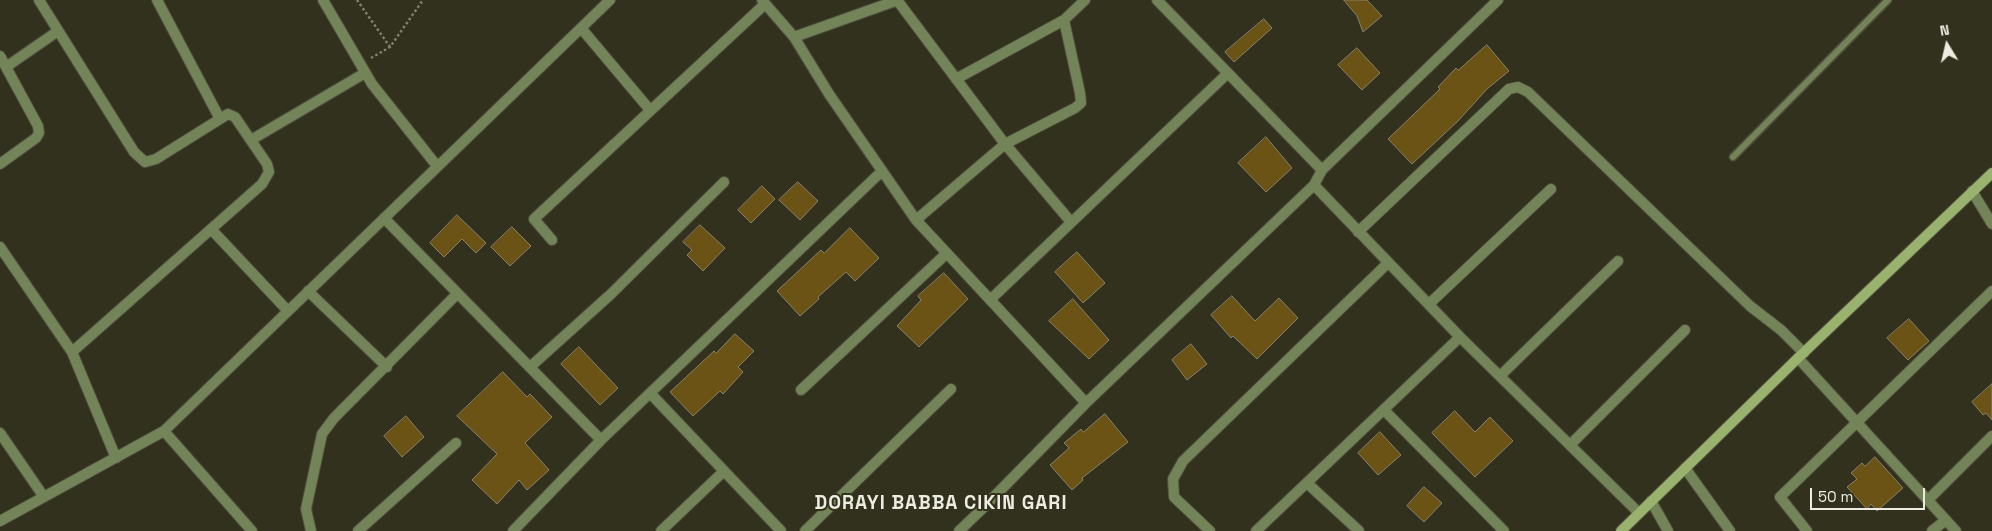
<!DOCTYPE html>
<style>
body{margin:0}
#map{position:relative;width:1992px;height:531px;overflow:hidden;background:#32311e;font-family:"Space Grotesk",sans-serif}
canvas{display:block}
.north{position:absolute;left:1922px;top:20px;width:50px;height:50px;-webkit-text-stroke:4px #32311e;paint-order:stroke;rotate:351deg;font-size:14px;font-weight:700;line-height:20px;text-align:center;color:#ecece0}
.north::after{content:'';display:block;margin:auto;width:18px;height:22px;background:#ecece0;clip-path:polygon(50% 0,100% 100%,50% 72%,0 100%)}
.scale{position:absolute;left:1810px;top:488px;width:115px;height:22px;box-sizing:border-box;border:2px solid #ecece0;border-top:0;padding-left:6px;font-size:15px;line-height:18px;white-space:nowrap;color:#ecece0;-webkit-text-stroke:4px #32311e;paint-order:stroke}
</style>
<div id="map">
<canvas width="1992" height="531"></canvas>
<div class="north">N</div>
<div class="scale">50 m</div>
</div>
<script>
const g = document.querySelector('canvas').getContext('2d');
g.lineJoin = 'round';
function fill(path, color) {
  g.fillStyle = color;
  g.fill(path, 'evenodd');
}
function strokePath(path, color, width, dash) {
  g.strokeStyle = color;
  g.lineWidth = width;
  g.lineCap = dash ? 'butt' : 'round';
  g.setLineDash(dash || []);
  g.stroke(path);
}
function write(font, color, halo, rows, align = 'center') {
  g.font = font + ' "Space Grotesk",sans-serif';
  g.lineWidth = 4;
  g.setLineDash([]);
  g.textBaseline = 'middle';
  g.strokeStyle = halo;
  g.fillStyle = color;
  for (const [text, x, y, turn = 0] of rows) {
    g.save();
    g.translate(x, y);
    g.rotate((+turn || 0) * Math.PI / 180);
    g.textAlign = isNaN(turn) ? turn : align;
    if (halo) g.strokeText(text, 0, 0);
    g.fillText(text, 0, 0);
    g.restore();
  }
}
const building = new Path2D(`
 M1344,0H1367L1382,16L1363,32L1357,16Z
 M1264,19L1272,28L1234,62L1225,52Z
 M1487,45L1509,71L1487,89L1458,121L1412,164L1388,139L1440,89L1438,87L1456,68L1458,70Z
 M1357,48L1380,73L1362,90L1338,65Z
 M1266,137L1292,168L1266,192L1238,163Z
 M798,182L818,201L800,220L779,200Z
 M762,186L775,199L751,223L738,210Z
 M457,215L486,243L476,253L462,239L444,257L430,243Z
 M700,225L725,248L703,271L687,255L692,250L683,242Z
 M512,227L531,246L510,266L491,247Z
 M850,228L879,258L855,281L846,272L818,297L819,299L800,316L777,291L821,250L824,253Z
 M1077,252L1105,283L1083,303L1055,272Z
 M944,273L968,299L919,347L897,326L921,300L918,296Z
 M1232,296L1255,321L1279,298L1298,318L1257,359L1233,336L1231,338L1211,315Z
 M1073,299L1109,340L1089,359L1049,321Z
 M1909,319L1929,341L1908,360L1887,338Z
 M735,334L754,351L738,367L743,372L723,394L720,391L693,416L670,392L714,351L716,353Z
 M1191,344L1207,364L1187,380L1172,360Z
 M579,347L618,388L600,405L561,364Z
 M503,372L527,397L530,394L552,417L525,443L549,470L527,490L519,480L497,504L472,480L497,454L457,416Z
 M1992,384V420L1986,413L1983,415L1972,402Z
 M1455,411L1475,432L1490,417L1513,441L1475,477L1432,433Z
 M1105,414L1128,442L1082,478L1083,480L1072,490L1050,465L1069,448L1064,443L1081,429L1083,432Z
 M406,416L424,437L402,457L384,436Z
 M1380,432L1401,455L1378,475L1358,453Z
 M1875,457L1903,488L1877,511L1871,504L1867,509L1847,487L1857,479L1851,473L1862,463L1865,466Z
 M1424,487L1442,503L1424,522L1407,506Z`);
fill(building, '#6a5315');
strokePath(building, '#89806c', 1);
const lane = new Path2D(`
 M1733,157L1888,0`);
const street = new Path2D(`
 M39,0L134,152L145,162L156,159L228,114L235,117L267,164L269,172L262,184L72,352L116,458
 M157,0L220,119
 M323,0L372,84L437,166
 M762,0L794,37L829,94L916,220L1086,403
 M897,0L1005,144L1071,222
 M1157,0L1322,170
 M581,28L650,110
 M794,37L898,0
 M0,56L38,126L39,133L36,138L0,164
 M6,67L58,31
 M956,79L1064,20L1085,0
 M251,140L365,73
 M1314,185L1460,337L1639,513
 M1972,191L1992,224
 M384,218L601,440
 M916,220L1005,144L1075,108L1081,103L1080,93L1064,20
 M211,229L288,311
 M1358,232L1509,89L1518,87L1528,92L1750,306L1781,330L1804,353
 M552,240L534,219L765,4
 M0,247L72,352
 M308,291L387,367
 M990,300L1228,73
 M1429,304L1551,189
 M1798,358L1956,531
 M530,367L611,294L724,182
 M1500,376L1618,261
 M801,390L947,253
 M650,393L781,531
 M1384,410L1504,531
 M164,431L252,531
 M0,433L44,497
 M1570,445L1685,330
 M1685,468L1730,531
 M1307,483L1359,531
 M1928,500L1992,436
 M1651,501L1668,531
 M0,521L164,431L610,0
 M311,531L306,509L322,434L334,418L457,294
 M358,531L456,443
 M513,531L601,440L882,171
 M661,531L724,471
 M805,531L951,389
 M959,531L980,511L1086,403L1314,185L1322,170L1498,0
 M1210,531L1174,497L1173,479L1183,461L1388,263
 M1256,531L1460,337
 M1807,531L1780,497L1992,291
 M1932,531L1946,520`);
const secondary = new Path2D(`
 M1621,531L1798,358L1992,173`);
strokePath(lane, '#504f3d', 9);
strokePath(street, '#504f3d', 12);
strokePath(secondary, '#504f3d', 12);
strokePath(new Path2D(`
 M357,0L390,47
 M371,58L390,47L423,0`), '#818171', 2.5, [2.5, 2.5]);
strokePath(lane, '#738459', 6);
strokePath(street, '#738459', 10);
strokePath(secondary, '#99b36e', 10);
g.letterSpacing = '1px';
write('bold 19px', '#ecece0', '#32311e', [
 ["DORAYI BABBA CIKIN GARI",941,504]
]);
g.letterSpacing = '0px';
</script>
